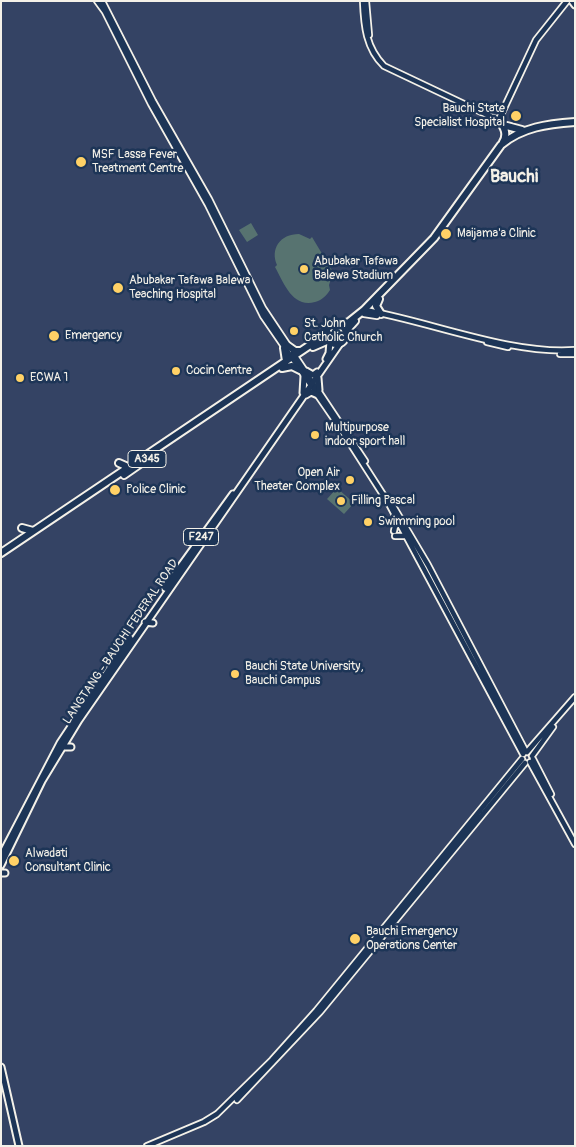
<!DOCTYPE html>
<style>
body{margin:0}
#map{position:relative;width:576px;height:1147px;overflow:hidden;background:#344364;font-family:Pangolin,sans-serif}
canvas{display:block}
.frame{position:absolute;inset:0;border:2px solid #f4f1e8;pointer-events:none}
</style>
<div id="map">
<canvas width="576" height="1147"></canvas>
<div class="frame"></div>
</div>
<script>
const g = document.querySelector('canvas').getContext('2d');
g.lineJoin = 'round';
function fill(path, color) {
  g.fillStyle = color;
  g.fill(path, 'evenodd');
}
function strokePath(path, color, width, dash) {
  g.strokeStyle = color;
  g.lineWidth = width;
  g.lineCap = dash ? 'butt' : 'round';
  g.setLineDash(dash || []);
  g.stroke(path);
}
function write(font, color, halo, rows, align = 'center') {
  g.font = font + ' Pangolin,sans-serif';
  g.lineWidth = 5;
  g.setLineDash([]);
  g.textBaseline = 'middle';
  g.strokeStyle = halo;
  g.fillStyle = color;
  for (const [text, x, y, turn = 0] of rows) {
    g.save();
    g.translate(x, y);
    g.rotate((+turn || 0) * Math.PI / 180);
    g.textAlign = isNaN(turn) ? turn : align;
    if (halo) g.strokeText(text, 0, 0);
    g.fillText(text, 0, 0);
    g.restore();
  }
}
fill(new Path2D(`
 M251,223L258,235L247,242L239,230Z
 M299,234L310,239L312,237L333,272L329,285L330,290C326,296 322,300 315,302C292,308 284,283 275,267L277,265C270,249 280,234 299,234Z
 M328 334a8 8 0 1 1 16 0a8 8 0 1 1-16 0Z
 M337,488L354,503L344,514L327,499Z`), '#577370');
const secondary = new Path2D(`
 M97,1L105,12L151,104L208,205L263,316L341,429L389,504L523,754
 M102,1L153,101L209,199L263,308L289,347
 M363,1C364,26 366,48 384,66L500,121
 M366,1L369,35
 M499,119L536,40L567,1
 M364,310C429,321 510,355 575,350
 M364,314L377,316
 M487,342L508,347
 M293,353L365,461
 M560,354H575
 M393,506L428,565L526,752
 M394,531L396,521
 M395,536H405
 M527,752L575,697
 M532,756L553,727
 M533,759L551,794
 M530,762L575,844
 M237,1100L320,1012L525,763
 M147,1146L204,1122L217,1114L272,1060L316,1011L522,759`);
const primary = new Path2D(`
 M572,1L575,5
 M326,359L329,353L330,341
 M306,371L313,375L317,372
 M318,378L319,390
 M303,393L304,376
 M306,395L311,392L318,395
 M165,588L233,494
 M145,622L153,623
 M62,747H71
 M1,856L60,743L130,638
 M1,865L42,781L79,720L341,342
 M1,873H5
 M1,1067L19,1146`);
const highway = new Path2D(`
 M499,120C504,127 508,134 503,142
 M507,126L522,130
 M379,299L376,306L381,314
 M326 334a10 10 0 1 1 20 0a10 10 0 1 1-20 0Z
 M339,325L349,322L364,310L434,238L501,145C522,127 548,124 575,122
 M346,331L355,321
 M288,346L295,351H300
 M313,347L329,340
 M284,348L286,361
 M282,368L292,366L300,370
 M119,463L128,467
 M124,475L147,459
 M22,528L33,531
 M1,553L319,339L327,331`);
strokePath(secondary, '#f4f1e8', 8);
strokePath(primary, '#f4f1e8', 9);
strokePath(highway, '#f4f1e8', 10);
strokePath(secondary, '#1d3557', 4.5);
strokePath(primary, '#1d3557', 5);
strokePath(highway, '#1d3557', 6);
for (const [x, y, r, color] of [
 [516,116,6,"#ffd166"],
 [81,162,6,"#ffd166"],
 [446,234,6,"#ffd166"],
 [304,269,5,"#ffd166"],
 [118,288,6,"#ffd166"],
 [294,331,5,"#ffd166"],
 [54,336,6,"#ffd166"],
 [176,371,5,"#ffd166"],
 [20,378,5,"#ffd166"],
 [315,435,5,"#ffd166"],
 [350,480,5,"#ffd166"],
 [115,490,6,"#ffd166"],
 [341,501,5,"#ffd166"],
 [368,522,5,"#ffd166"],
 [235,674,5,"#ffd166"],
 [14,861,6,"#ffd166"],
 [355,939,6,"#ffd166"]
]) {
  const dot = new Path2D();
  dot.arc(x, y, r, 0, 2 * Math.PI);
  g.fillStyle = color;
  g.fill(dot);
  strokePath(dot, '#1d3557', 2);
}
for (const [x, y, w] of [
 [147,459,38],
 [201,537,35]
]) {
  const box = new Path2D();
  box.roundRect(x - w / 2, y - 8.5, w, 17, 4);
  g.fillStyle = '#1d3557';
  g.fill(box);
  strokePath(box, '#f4f1e8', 1);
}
write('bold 11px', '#f4f1e8', null, [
 ["A345",147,459],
 ["F247",201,537]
]);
write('12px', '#f4f1e8', '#1d3557', [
 ["Bauchi State",505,109,"right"],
 ["Specialist Hospital",505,123,"right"],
 ["MSF Lassa Fever",92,155],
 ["Treatment Centre",92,169],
 ["Maijama'a Clinic",457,234],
 ["Abubakar Tafawa",314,262],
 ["Balewa Stadium",314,276],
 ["Abubakar Tafawa Balewa",129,281],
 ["Teaching Hospital",129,295],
 ["St. John",304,324],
 ["Catholic Church",304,338],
 ["Emergency",65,336],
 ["Cocin Centre",186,371],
 ["ECWA 1",30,378],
 ["Multipurpose",325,428],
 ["indoor sport hall",325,442],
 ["Open Air",340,473,"right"],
 ["Theater Complex",340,487,"right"],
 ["Police Clinic",126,490],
 ["Filling Pascal",351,501],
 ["Swimming pool",378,522],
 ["Bauchi State University,",245,667],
 ["Bauchi Campus",245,681],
 ["Alwadati",25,854],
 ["Consultant Clinic",25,868],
 ["Bauchi Emergency",366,932],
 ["Operations Center",366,946]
], 'left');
write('12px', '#f4f1e8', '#1d3557', [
 ["LANGTANG - BAUCHI FEDERAL ROAD",121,642,-56]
]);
write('bold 18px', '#f4f1e8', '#1d3557', [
 ["Bauchi",514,177]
]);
</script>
